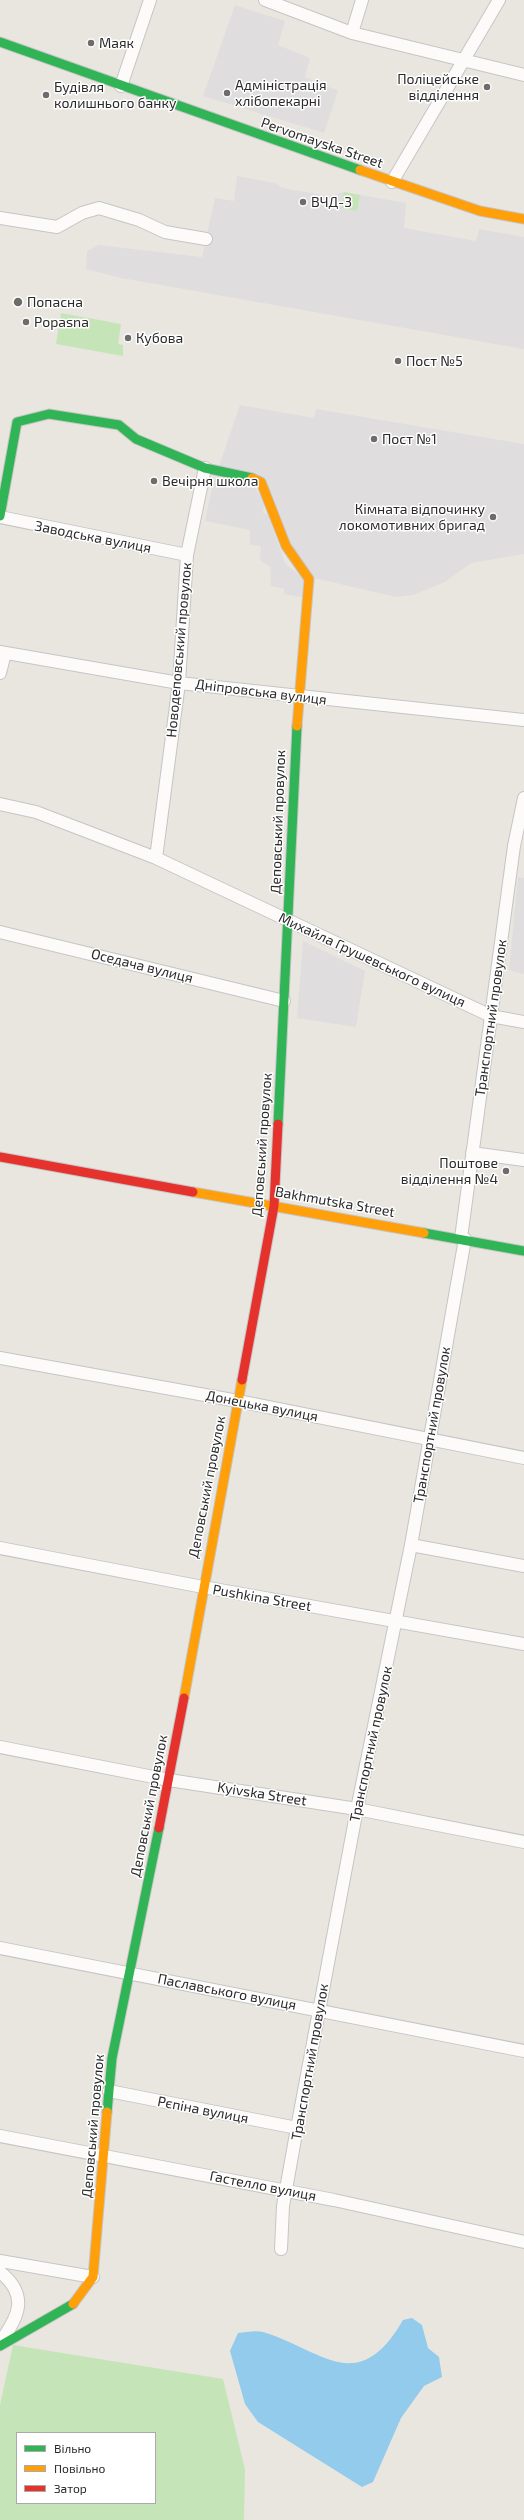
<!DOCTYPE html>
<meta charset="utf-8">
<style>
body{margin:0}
#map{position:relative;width:524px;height:2520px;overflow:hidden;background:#e9e6e0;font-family:"Exo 2",sans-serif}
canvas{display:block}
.legend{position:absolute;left:16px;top:2432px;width:140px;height:72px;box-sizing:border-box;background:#fff;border:1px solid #aaa;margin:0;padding:5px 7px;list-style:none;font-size:12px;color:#2a2a2a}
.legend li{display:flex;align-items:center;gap:8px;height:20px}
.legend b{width:20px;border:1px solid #aaa}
</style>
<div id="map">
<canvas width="524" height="2520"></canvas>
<ul class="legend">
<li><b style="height:5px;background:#30b455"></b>Вільно</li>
<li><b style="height:5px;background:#ff9f0a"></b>Повільно</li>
<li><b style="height:5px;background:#e5322d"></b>Затор</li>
</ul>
</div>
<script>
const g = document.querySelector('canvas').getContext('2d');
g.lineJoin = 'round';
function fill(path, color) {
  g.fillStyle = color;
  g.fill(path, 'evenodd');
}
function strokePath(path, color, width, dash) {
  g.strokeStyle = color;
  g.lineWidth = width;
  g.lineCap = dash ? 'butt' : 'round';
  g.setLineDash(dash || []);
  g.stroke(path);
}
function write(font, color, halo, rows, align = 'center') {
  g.font = font + ' "Exo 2",sans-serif';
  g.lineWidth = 3;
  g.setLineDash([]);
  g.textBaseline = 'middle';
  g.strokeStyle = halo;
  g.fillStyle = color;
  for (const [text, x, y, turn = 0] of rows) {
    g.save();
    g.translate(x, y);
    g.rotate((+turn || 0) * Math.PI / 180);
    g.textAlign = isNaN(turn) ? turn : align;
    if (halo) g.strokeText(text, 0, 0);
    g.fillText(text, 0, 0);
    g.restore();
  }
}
fill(new Path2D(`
 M235,5L285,21L278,45L310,58L305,77L338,91L324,133L203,96Z
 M237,176L275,183L282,188L329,196L344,192L406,203L404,228L476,241L479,229L524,237V349L121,278L86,269L87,251L99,245L202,257L215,198L234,201Z
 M240,405L314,418L316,409L524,444V554L471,563L445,582L413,595L396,597L314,578L289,544L265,483L219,466Z
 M214,479L255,488L264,501L263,513L268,515L285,563L307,582L305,598L284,594V589L271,586L270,567L260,560L261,546L250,545V530L205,521Z
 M518,877L524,878V974L509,970Z
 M303,941L365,971L356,1027L297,1018Z`), '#e0dddf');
fill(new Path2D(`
 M344,192L360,195L357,211L341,208Z
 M61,313L121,324L118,344L123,345V356L56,344Z
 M13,2345L223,2379L245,2469L244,2520H0V2405ZM17,2433H155V2503H17Z`), '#c5e5b8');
fill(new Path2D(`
 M412,2318L422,2325L428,2348L439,2357L442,2377L424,2386L401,2418L373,2482L362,2487L258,2422L245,2404L230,2351L238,2333C246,2332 256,2330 263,2332C322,2350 358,2398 403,2320Z`), '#92cbec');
const street = new Path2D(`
 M265,0L352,33L524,75
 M352,33L362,0
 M121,86L150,0
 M392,182L499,0
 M0,218L57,227L82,213L99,208L139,220L165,232L206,239
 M0,517L187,555
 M0,652L179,683L524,720
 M0,673L5,653
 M0,804L36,812L156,858L491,1016L524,1022
 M156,858L179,683L187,555L205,468
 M0,932L284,1001
 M472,1153L524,1160
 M461,1238L514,846L524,798
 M0,1358L238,1401L524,1458
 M411,1545L524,1566
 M0,1548L203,1587L524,1644
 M0,1747L169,1780L357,1809L524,1842
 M0,1948L524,2051
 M109,2091L297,2128
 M0,2136L334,2200L524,2242
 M281,2249L283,2206L297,2128L357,1809L411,1545L465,1239
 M0,2261L93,2277
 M0,2272C29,2295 19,2317 0,2342`);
const fast = new Path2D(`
 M0,42L360,170
 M0,516L17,422L49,414L119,425L136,439L205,468L252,478
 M278,1124L297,726
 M424,1233L524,1251
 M107,2112L112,2058L159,1828
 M0,2346L73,2304`);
const slow = new Path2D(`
 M360,170L480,211L524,219
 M252,478L261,482L286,546L309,579L297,726
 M193,1192L424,1233
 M184,1698L242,1380
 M73,2304L93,2277L107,2112`);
const jam = new Path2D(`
 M0,1157L193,1192
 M242,1380L274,1206L278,1124
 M159,1828L184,1698`);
strokePath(street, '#c6c5c5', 14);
strokePath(fast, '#c6c5c5', 11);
strokePath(slow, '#c6c5c5', 11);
strokePath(jam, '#c6c5c5', 11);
strokePath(street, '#fcfbfa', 12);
strokePath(fast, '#30b455', 9);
strokePath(slow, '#ff9f0a', 9);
strokePath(jam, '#e5322d', 9);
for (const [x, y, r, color] of [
 [91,43,4,"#6d6c6a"],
 [487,87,4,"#6d6c6a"],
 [227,93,4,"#6d6c6a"],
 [46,95,4,"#6d6c6a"],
 [303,202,4,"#6d6c6a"],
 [18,302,5,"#6d6c6a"],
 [26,322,4,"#6d6c6a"],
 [128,338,4,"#6d6c6a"],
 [398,361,4,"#6d6c6a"],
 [374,439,4,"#6d6c6a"],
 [154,481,4,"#6d6c6a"],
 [493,517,4,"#6d6c6a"],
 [506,1171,4,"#6d6c6a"]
]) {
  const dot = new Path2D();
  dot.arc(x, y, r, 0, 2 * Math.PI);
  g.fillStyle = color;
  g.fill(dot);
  strokePath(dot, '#fff', 1.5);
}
write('14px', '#2a2a2a', '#fff', [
 ["Маяк",99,43],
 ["Поліцейське",479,79,"right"],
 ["відділення",479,95,"right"],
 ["Адміністрація",235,85],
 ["хлібопекарні",235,101],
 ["Будівля",54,87],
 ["колишнього банку",54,103],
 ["ВЧД-3",311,202],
 ["Попасна",27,302],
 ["Popasna",34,322],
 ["Кубова",136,338],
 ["Пост №5",406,361],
 ["Пост №1",382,439],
 ["Вечірня школа",162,481],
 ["Кімната відпочинку",485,509,"right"],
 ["локомотивних бригад",485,525,"right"],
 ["Поштове",498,1163,"right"],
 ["відділення №4",498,1179,"right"]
], 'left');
write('14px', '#2a2a2a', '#fff', [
 ["Pervomayska Street",322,143,19],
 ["Заводська вулиця",93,537,11],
 ["Новодеповський провулок",179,650,-85],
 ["Дніпровська вулиця",261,692,7],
 ["Деповський провулок",278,822,-88],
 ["Михайла Грушевського вулиця",372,960,25],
 ["Оседача вулиця",142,966,14],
 ["Транспортний провулок",491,1018,-82],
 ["Деповський провулок",262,1145,-86],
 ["Bakhmutska Street",335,1202,10],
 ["Донецька вулиця",262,1406,11],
 ["Транспортний провулок",432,1425,-80],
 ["Деповський провулок",207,1487,-79],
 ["Pushkina Street",262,1598,10],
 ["Транспортний провулок",371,1744,-78],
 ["Kyivska Street",262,1794,9],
 ["Деповський провулок",149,1806,-79],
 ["Паславського вулиця",227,1992,11],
 ["Транспортний провулок",310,2062,-80],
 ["Рєпіна вулиця",203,2110,11],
 ["Деповський провулок",93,2126,-85],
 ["Гастелло вулиця",263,2186,11]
]);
</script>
